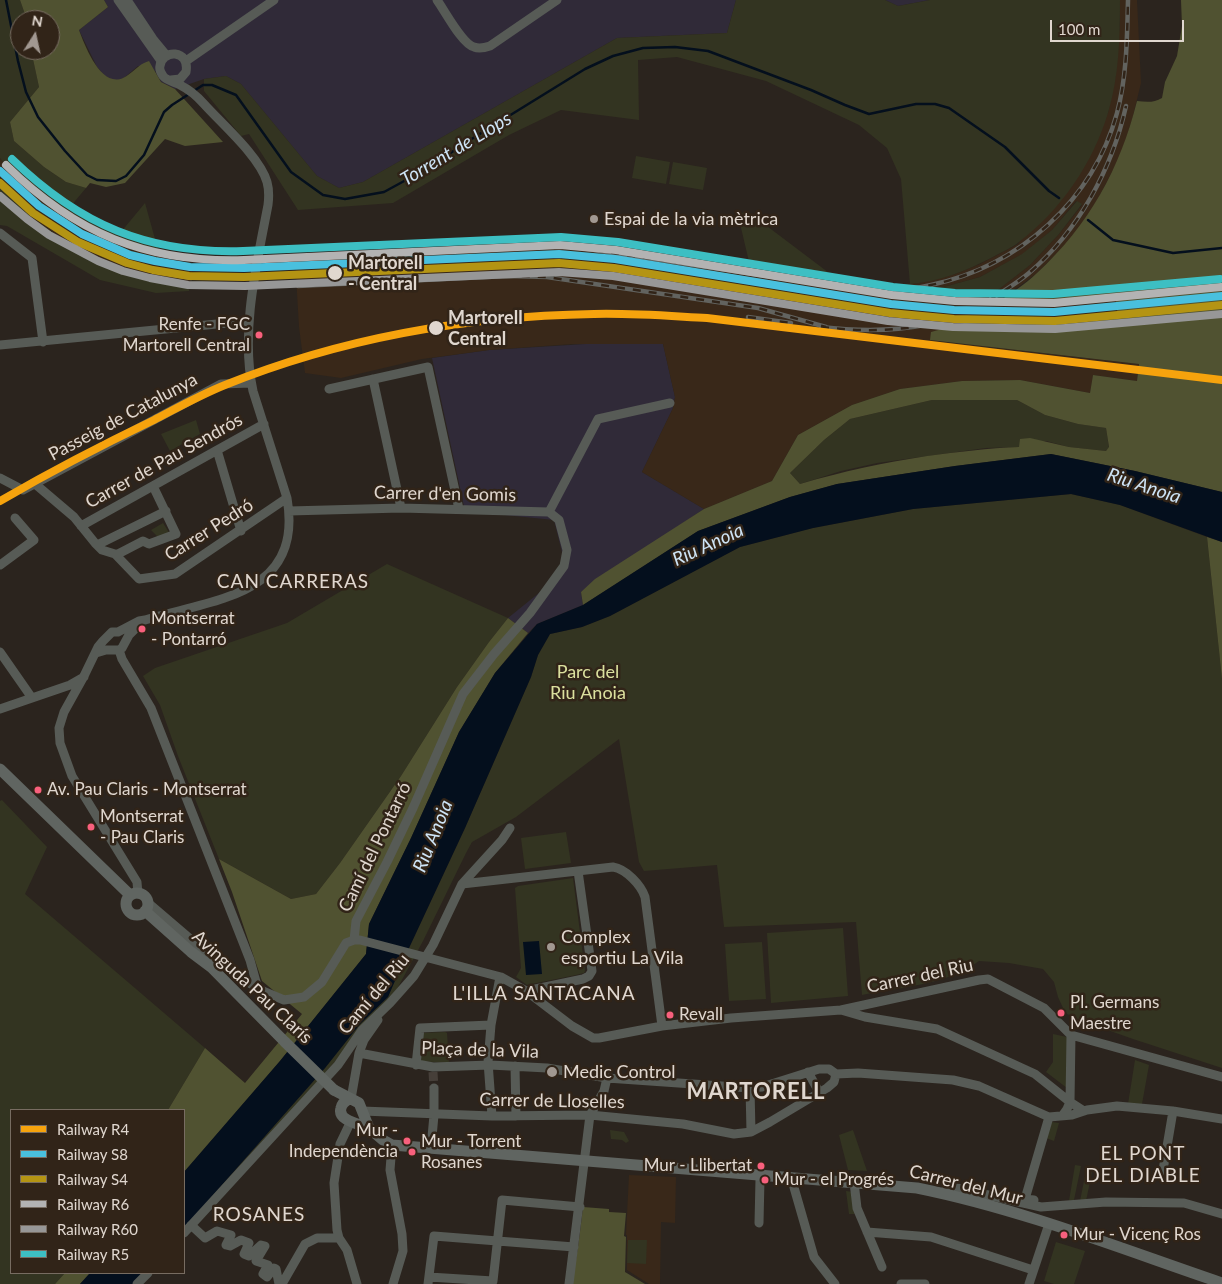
<!DOCTYPE html>
<meta charset="utf-8">
<style>
body{margin:0}
#map{position:relative;width:1222px;height:1284px;overflow:hidden;background:#2b241e;font-family:Lato,sans-serif}
canvas{display:block}
.legend{position:absolute;left:10px;top:1109px;width:175px;height:165px;box-sizing:border-box;background:#312418;border:1px solid #776c61;margin:0;padding:6px 9px;list-style:none;font-size:15px;color:#e0d7cf}
.legend li{display:flex;align-items:center;gap:10px;height:25px}
.legend b{width:25px;border:1px solid #776c61}
.north{position:absolute;left:10px;top:10px;width:50px;height:50px;box-sizing:border-box;background:#312418;border:1px solid #776c61;border-radius:50%;rotate:10deg;font-size:14px;font-weight:700;line-height:20px;text-align:center;color:#e0d7cf}
.north::after{content:'';display:block;margin:auto;width:18px;height:22px;background:#a19891;clip-path:polygon(50% 0,100% 100%,50% 72%,0 100%)}
.scale{position:absolute;left:1050px;top:20px;width:134px;height:22px;box-sizing:border-box;border:2px solid #e0d7cf;border-top:0;padding-left:6px;font-size:15px;line-height:18px;white-space:nowrap;color:#e0d7cf;-webkit-text-stroke:4px #312418;paint-order:stroke}
</style>
<div id="map">
<canvas width="1222" height="1284"></canvas>
<ul class="legend">
<li><b style="height:6px;background:#f6a30d"></b>Railway R4</li>
<li><b style="height:6px;background:#49c0de"></b>Railway S8</li>
<li><b style="height:6px;background:#b49413"></b>Railway S4</li>
<li><b style="height:6px;background:#b3b3b3"></b>Railway R6</li>
<li><b style="height:6px;background:#979797"></b>Railway R60</li>
<li><b style="height:6px;background:#3dbfc3"></b>Railway R5</li>
</ul>
<div class="north">N</div>
<div class="scale">100 m</div>
</div>
<script>
const g = document.querySelector('canvas').getContext('2d');
g.lineJoin = 'round';
function fill(path, color) {
  g.fillStyle = color;
  g.fill(path, 'evenodd');
}
function strokePath(path, color, width, dash) {
  g.strokeStyle = color;
  g.lineWidth = width;
  g.lineCap = dash ? 'butt' : 'round';
  g.setLineDash(dash || []);
  g.stroke(path);
}
function write(font, color, halo, rows, align = 'center') {
  g.font = font + ' Lato,sans-serif';
  g.lineWidth = 5;
  g.setLineDash([]);
  g.textBaseline = 'middle';
  g.strokeStyle = halo;
  g.fillStyle = color;
  for (const [text, x, y, turn = 0] of rows) {
    g.save();
    g.translate(x, y);
    g.rotate((+turn || 0) * Math.PI / 180);
    g.textAlign = isNaN(turn) ? turn : align;
    if (halo) g.strokeText(text, 0, 0);
    g.fillText(text, 0, 0);
    g.restore();
  }
}
fill(new Path2D(`
 M104,0H736L727,33L617,38L363,182L339,188L317,176L241,84L226,76L204,79L175,89L161,82L155,71L138,66L125,77L120,80L115,81L105,76L97,67L79,30L108,7Z
 M885,0H930L898,6Z
 M602,343L663,344L675,397L673,408L642,472L704,509L581,592L583,605L537,624L528,633L508,618L550,584L564,560L554,520L465,511L432,358L489,350Z`), '#302a38');
fill(new Path2D(`
 M1120,0H1137L1141,83L1132,120L1120,157L1091,212L1068,242L1036,274L995,304L1015,306L1116,301L1118,318L1076,323L1013,325L964,323L930,340L1139,364L1137,381L1093,375L1090,393L1020,380L962,381L900,389L852,405L798,435L772,481L704,509L642,472L673,408L675,397L663,344H572L489,350L422,359L341,378L305,373L299,327L295,258L460,253L459,243L565,237L750,266L841,282L880,286L917,283L955,274L980,264L1018,244L1108,113L1115,78L1120,22ZM1076,201L1082,205L1059,234L1030,265L998,290L971,303L916,299L917,291L933,290L980,277L1023,254L1052,230Z
 M0,158L10,171L47,204L111,242L160,257L176,262L194,263L190,284L141,275L103,263L67,242L36,221L0,187Z
 M629,1175L676,1177L675,1223L661,1222L660,1284H649L627,1270V1235H626Z`), '#392819');
fill(new Path2D(`
 M0,0H20L27,20H20V50H31L39,87L10,122L14,141L44,167L66,182L86,188L70,207L121,232L145,203L160,257L111,242L76,223L47,204L10,171L0,158Z
 M736,0H885L898,6L930,0H1120C1120,37 1119,77 1108,113C1093,163 1061,210 1019,242C1012,248 1001,252 993,257C968,270 939,282 910,284L901,179L887,148L859,125L766,81L677,57L638,60L639,120L561,110L509,135L393,203L298,210L249,134L241,136L204,91V79L226,76L241,84L317,176L339,188L363,182L617,38L727,33Z
 M636,156L670,162L666,184L632,178Z
 M673,162L707,168L703,190L669,184Z
 M0,187L36,221L67,242L103,262L141,275L190,284L189,291L156,293L100,280L7,226L0,225Z
 M1077,201L1082,204L1059,234L1030,265L998,290L971,303L916,299L917,291L933,290L980,277L1022,254L1052,230Z
 M747,211L841,282L750,266L738,215Z
 M932,400H1017L1045,415L1078,424L1106,428L1109,448L1106,451L1069,447L1046,441L1019,447L986,448L877,463L841,471L800,484L790,473L824,440L850,419Z
 M196,420L200,434L170,451L161,434Z
 M1071,494L1120,505L1207,537L1222,679V1068L1133,1039L1082,1021L1067,1014L1063,1008L1058,997L1054,982L1043,969L1009,963L979,961C947,985 901,987 862,995L856,922L724,927L717,865L644,871L639,862L619,739L516,817L472,842L466,853L423,941L397,989L277,1129L184,1228L325,1068L360,1024L388,997L409,948L465,828L531,677L538,655L550,634L582,627L610,616L740,547L813,528L913,509Z
 M163,523L170,534L159,538L151,530Z
 M387,564L508,618L489,642L457,687L401,776L340,863L316,894L291,899L219,859L178,756L160,705L143,676L155,668L287,623Z
 M2,800L47,847L25,894L205,1048L168,1110H11V1273H65L55,1284H0V801Z
 M566,832L571,863L525,869L521,838Z
 M573,878L585,971L584,973L576,975L527,985L516,977L521,968L515,888L518,886Z
 M843,928L848,996L771,1003L767,933Z
 M762,942L766,999L729,1001L725,944Z
 M445,1032L447,1033L449,1063L418,1061L421,1033Z
 M1053,1034L1067,1037V1088L1046,1072L1053,1062Z
 M1135,1060L1149,1065L1142,1104H1128Z
 M1052,1122L1059,1123L1054,1141L1046,1138Z
 M610,1130L624,1132L629,1141L626,1143L622,1140L611,1139Z
 M853,1130L867,1171L848,1170L839,1135Z
 M1075,1165L1081,1166L1074,1200L1069,1201Z
 M1086,1171L1092,1172L1086,1201H1080Z
 M846,1191L853,1192L855,1214H849Z
 M628,1240H647L646,1264L627,1263Z
 M1056,1242L1085,1251L1074,1284H1054L1044,1281Z`), '#333421');
fill(new Path2D(`
 M20,0H104L108,7L79,30C85,46 101,88 123,78C132,74 138,64 149,61L161,82L175,89L223,142L185,146L165,139L125,183L106,187L90,183L86,188L66,182L44,167L14,141L10,122L39,87L31,50H50V20H27Z
 M1181,0H1222V492L1135,471L1051,454L955,466L837,484L790,497L698,531L583,605L581,592L595,579L704,509L772,481L798,435L852,405L900,389L962,381L1020,380L1090,393L1093,375L1137,381L1139,364L930,340L931,332L964,323L1013,325L1076,323L1118,318L1116,301L1015,306L994,305C1009,294 1025,285 1037,273C1089,225 1120,169 1137,101C1146,102 1154,103 1162,98L1165,82L1177,56L1182,26ZM932,400H1017L1045,415L1078,424L1106,428L1109,447L1106,451L1069,447L1030,438L1020,439L1019,447C988,448 958,452 927,456C882,463 844,471 800,484L790,473L824,440L850,419Z
 M1207,537L1222,542V679Z
 M508,618L528,633L495,673L459,732L411,838L369,924L366,954L280,1061L184,1172V1110H168L205,1048L245,1083L302,1014L262,981L232,892L219,859L291,899L316,894L340,863L401,776L457,687L489,642Z
 M583,1207L609,1209V1212L626,1213L624,1236L626,1237L625,1272L645,1284H571C577,1259 580,1233 583,1207Z
 M65,1273H90L80,1284H55Z`), '#505231');
fill(new Path2D(`
 M1051,454L1135,471L1222,492V542L1120,505L1071,494L913,509L813,528L740,547L610,616L582,627L550,634L538,655L531,677L465,828L409,948L388,997L360,1024L325,1068L184,1228V1172L280,1061L366,954L369,924L411,838L459,732L495,673L537,624L583,605L698,531L790,497L837,484L955,466Z
 M539,941L542,974L526,975L523,942Z
 M90,1273H144L133,1284H80Z`), '#040f1d');
strokePath(new Path2D(`
 M6,0L18,61L26,92L38,117L65,151L87,175L97,180L116,181L126,176L144,155L164,112L172,105L203,85H212L236,95L291,172L323,195L345,199L384,192L428,168L470,140L585,69L613,56L643,48L675,47L708,51L811,90L845,105L869,114L916,104H935L949,108L1005,147L1049,191L1059,198
 M1088,220L1113,240L1173,253L1222,248`), '#040f1d', 2.5);
strokePath(new Path2D(`
 M433,1072L434,1088`), '#463f39', 9, [9, 4.5]);
strokePath(new Path2D(`
 M118,0L161,61
 M127,0L153,39L167,56
 M437,0C445,11 462,44 474,47C479,49 484,48 490,46L557,0
 M186,61L274,0
 M0,233L32,258L43,342
 M0,345L248,321
 M373,379L401,508
 M329,389L428,367L459,509
 M217,450L241,531
 M0,478L23,490L221,384L251,383
 M34,483L74,517L95,543L102,550L115,554L139,579L175,574L287,498
 M289,511L401,508L549,512L559,520L567,550L564,566L530,613L494,654L463,694L413,808L387,862L356,921L354,940
 M549,512L598,419L670,403
 M81,526L264,424
 M97,545L166,511
 M116,555L143,541L149,544L176,534L153,486
 M0,565L34,540L15,518
 M119,650L122,659L151,708L250,960L258,989L284,1000L304,997L322,982L346,943L354,940H360L501,977L526,991L572,1026L593,1038H599L662,1026L731,1018L841,1010L865,1017L937,1029L1035,1074L1070,1102L1084,1111
 M119,650L122,648L129,635L141,623
 M0,652L32,698L70,685L84,677
 M96,653L106,650H119
 M0,709L32,698
 M462,884L613,867C626,869 641,885 645,897L662,1026
 M138,894L137,882L72,776L60,743L59,728L64,712L84,676L98,647L103,641L112,632H118L139,621L145,620C214,599 304,596 287,498L253,391C240,332 257,263 268,205C269,197 269,189 267,182C260,157 222,124 204,104C197,96 190,90 180,85C175,82 167,81 163,76C161,73 159,69 160,66C162,49 190,49 186,72L180,79L171,80
 M147,902L202,949L258,989
 M526,991L583,979L589,976L592,971L578,871
 M841,1010L979,980L988,979L1044,1008L1071,1035L1222,1077
 M359,1053L433,1067L490,1065L547,1068L607,1078L750,1088L762,1087L819,1069H829L836,1074
 M416,1065L420,1028L491,1025
 M515,1066L516,1116
 M808,1072L819,1092
 M836,1074L858,1073L953,1080L979,1086L1049,1117L1072,1115L1087,1110L1117,1106L1173,1111L1222,1119
 M750,1088L751,1132
 M351,1099L359,1053L364,1040L378,1020
 M362,1111L492,1116L590,1115L683,1124L734,1134L751,1132L770,1122L827,1088L834,1082L836,1074
 M492,1116L488,1062L491,1025L499,982L501,977
 M1062,1116L1067,1109L1070,1102L1071,1035
 M351,1121L340,1144L334,1183L337,1230L339,1238L347,1250L357,1284
 M392,1145L390,1170L402,1234L403,1251L393,1284
 M431,1148L434,1115V1088
 M1162,1176L1173,1111
 M791,1177L814,1257L835,1284
 M854,1182L857,1208L882,1267
 M939,1193L957,1188L1041,1207L1106,1202L1184,1203L1222,1214
 M1034,1200L1025,1199L1049,1117
 M759,1223L760,1179
 M191,1225L205,1238L217,1231L231,1235L226,1245L230,1246L241,1240L249,1243L244,1254L249,1256L261,1245L265,1246L256,1261L268,1265L263,1274L267,1277L274,1268L276,1269L279,1284
 M867,1232L931,1237L1033,1270
 M184,1233L338,1065L362,1030L390,1003L414,976L433,945L462,884L502,840L510,828
 M429,1277L493,1281L502,1200L580,1207
 M137,1284L148,1273
 M282,1284L305,1244L317,1238H339
 M428,1284L434,1236L574,1247
 M569,1284L590,1115L604,1091L607,1078
 M901,1284H925
 M1029,1284L1049,1224`), '#575b56', 9);
strokePath(new Path2D(`
 M0,769L130,895
 M126 904a11 11 0 1 1 22 0a11 11 0 1 1-22 0Z
 M145,911L191,952L211,967L285,1042
 M334,1090L359,1103L369,1128L383,1140L392,1145L917,1188C1021,1209 1122,1249 1222,1283
 M349,1099C345,1101 342,1103 341,1108C337,1121 360,1124 369,1128`), '#606561', 11);
const rail = new Path2D(`
 M468,250L527,245L567,246L833,286C866,290 899,293 931,285C1019,266 1093,201 1117,113C1127,76 1127,38 1128,0
 M169,274L191,278
 M298,286L508,276L547,277L758,308L826,327
 M991,299C1004,291 1017,283 1029,273C1079,230 1112,169 1126,106
 M748,317L791,323
 M821,327C856,331 889,332 925,325`);
strokePath(rail, '#62635f', 4.5);
strokePath(rail, '#312418', 2.5, [8]);
strokePath(new Path2D(`
 M285,1042L334,1090`), '#606561', 11);
strokePath(new Path2D(`
 M0,501C50,472 102,445 154,420C177,408 200,395 225,385C342,338 468,316 594,314C632,313 669,316 707,318L1222,380`), '#f6a30d', 8);
strokePath(new Path2D(`
 M0,171L39,206L82,234L130,255L155,261L190,267L244,268L559,254L615,259L891,304L954,310L1054,312L1222,296`), '#49c0de', 8);
strokePath(new Path2D(`
 M0,183L33,213L78,242L127,263L153,270L189,276L244,277L559,263L614,268L890,313L954,319L1055,321L1222,305`), '#b49413', 8);
strokePath(new Path2D(`
 M6,165C75,233 146,263 244,260L560,245L616,250L892,295L955,301L1054,303L1221,287`), '#b3b3b3', 8);
strokePath(new Path2D(`
 M0,196L27,219L49,235L98,261L123,271L150,278L188,285L245,286L559,272L613,276L888,321L953,327L1055,329L1222,314`), '#979797', 8);
strokePath(new Path2D(`
 M12,159C80,225 148,254 243,251L561,237L618,242L893,287L955,293L1053,294L1220,279`), '#3dbfc3', 8);
for (const [x, y, r, color] of [
 [594,219,5,"#a19891"],
 [335,273,8,"#e0d7cf"],
 [436,328,8,"#e0d7cf"],
 [259,335,4.5,"#f8607d"],
 [142,629,4.5,"#f8607d"],
 [38,790,4.5,"#f8607d"],
 [91,827,4.5,"#f8607d"],
 [551,947,5,"#a19891"],
 [1061,1013,4.5,"#f8607d"],
 [670,1015,4.5,"#f8607d"],
 [552,1072,6,"#a19891"],
 [407,1141,4.5,"#f8607d"],
 [412,1152,4.5,"#f8607d"],
 [761,1166,4.5,"#f8607d"],
 [765,1180,4.5,"#f8607d"],
 [1064,1235,4.5,"#f8607d"]
]) {
  const dot = new Path2D();
  dot.arc(x, y, r, 0, 2 * Math.PI);
  g.fillStyle = color;
  g.fill(dot);
  strokePath(dot, '#312418', 2);
}
write('17px', '#e0d7cf', '#312418', [
 ["Renfe - FGC",250,325,"right"],
 ["Martorell Central",250,346,"right"],
 ["Montserrat",151,619],
 ["- Pontarró",151,640],
 ["Av. Pau Claris - Montserrat",47,790],
 ["Montserrat",100,817],
 ["- Pau Claris",100,838],
 ["Pl. Germans",1070,1003],
 ["Maestre",1070,1024],
 ["Revall",679,1015],
 ["Mur -",398,1131,"right"],
 ["Independència",398,1152,"right"],
 ["Mur - Torrent",421,1142],
 ["Rosanes",421,1163],
 ["Mur - Llibertat",752,1166,"right"],
 ["Mur - el Progrés",774,1180],
 ["Mur - Vicenç Ros",1073,1235]
], 'left');
write('18px', '#e0d7cf', '#312418', [
 ["Espai de la via mètrica",604,219],
 ["Complex",561,937],
 ["esportiu La Vila",561,958],
 ["Medic Control",563,1072]
], 'left');
write('bold 18px', '#e0d7cf', '#312418', [
 ["Martorell",348,263],
 ["- Central",348,284],
 ["Martorell",448,318],
 ["Central",448,339]
], 'left');
write('18px', '#e0d7cf', '#312418', [
 ["Passeig de Catalunya",123,417,-28],
 ["Carrer de Pau Sendrós",164,461,-29],
 ["Carrer d'en Gomis",445,494,1],
 ["Carrer Pedró",209,530,-32],
 ["Camí del Pontarró",375,847,-64],
 ["Carrer del Riu",920,976,-12],
 ["Avinguda Pau Clarís",252,987,43],
 ["Camí del Riu",374,994,-50],
 ["Plaça de la Vila",480,1050,2],
 ["Carrer de Lloselles",552,1101,1],
 ["Carrer del Mur",966,1185,14]
]);
write('18px', '#dbe09e', '#312418', [
 ["Parc del",588,672],
 ["Riu Anoia",588,693]
]);
write('italic 19px', '#cee4f6', '#312418', [
 ["Torrent de Llops",456,149,-31],
 ["Riu Anoia",1144,486,18],
 ["Riu Anoia",708,545,-25],
 ["Riu Anoia",433,836,-68]
]);
g.letterSpacing = '1px';
write('19px', '#e0d7cf', '#312418', [
 ["CAN CARRERAS",293,582],
 ["L'ILLA SANTACANA",544,994],
 ["EL PONT",1143,1154],
 ["DEL DIABLE",1143,1176],
 ["ROSANES",259,1215]
]);
g.letterSpacing = '0px';
g.letterSpacing = '1px';
write('bold 22px', '#e0d7cf', '#312418', [
 ["MARTORELL",756,1092]
]);
g.letterSpacing = '0px';
</script>
